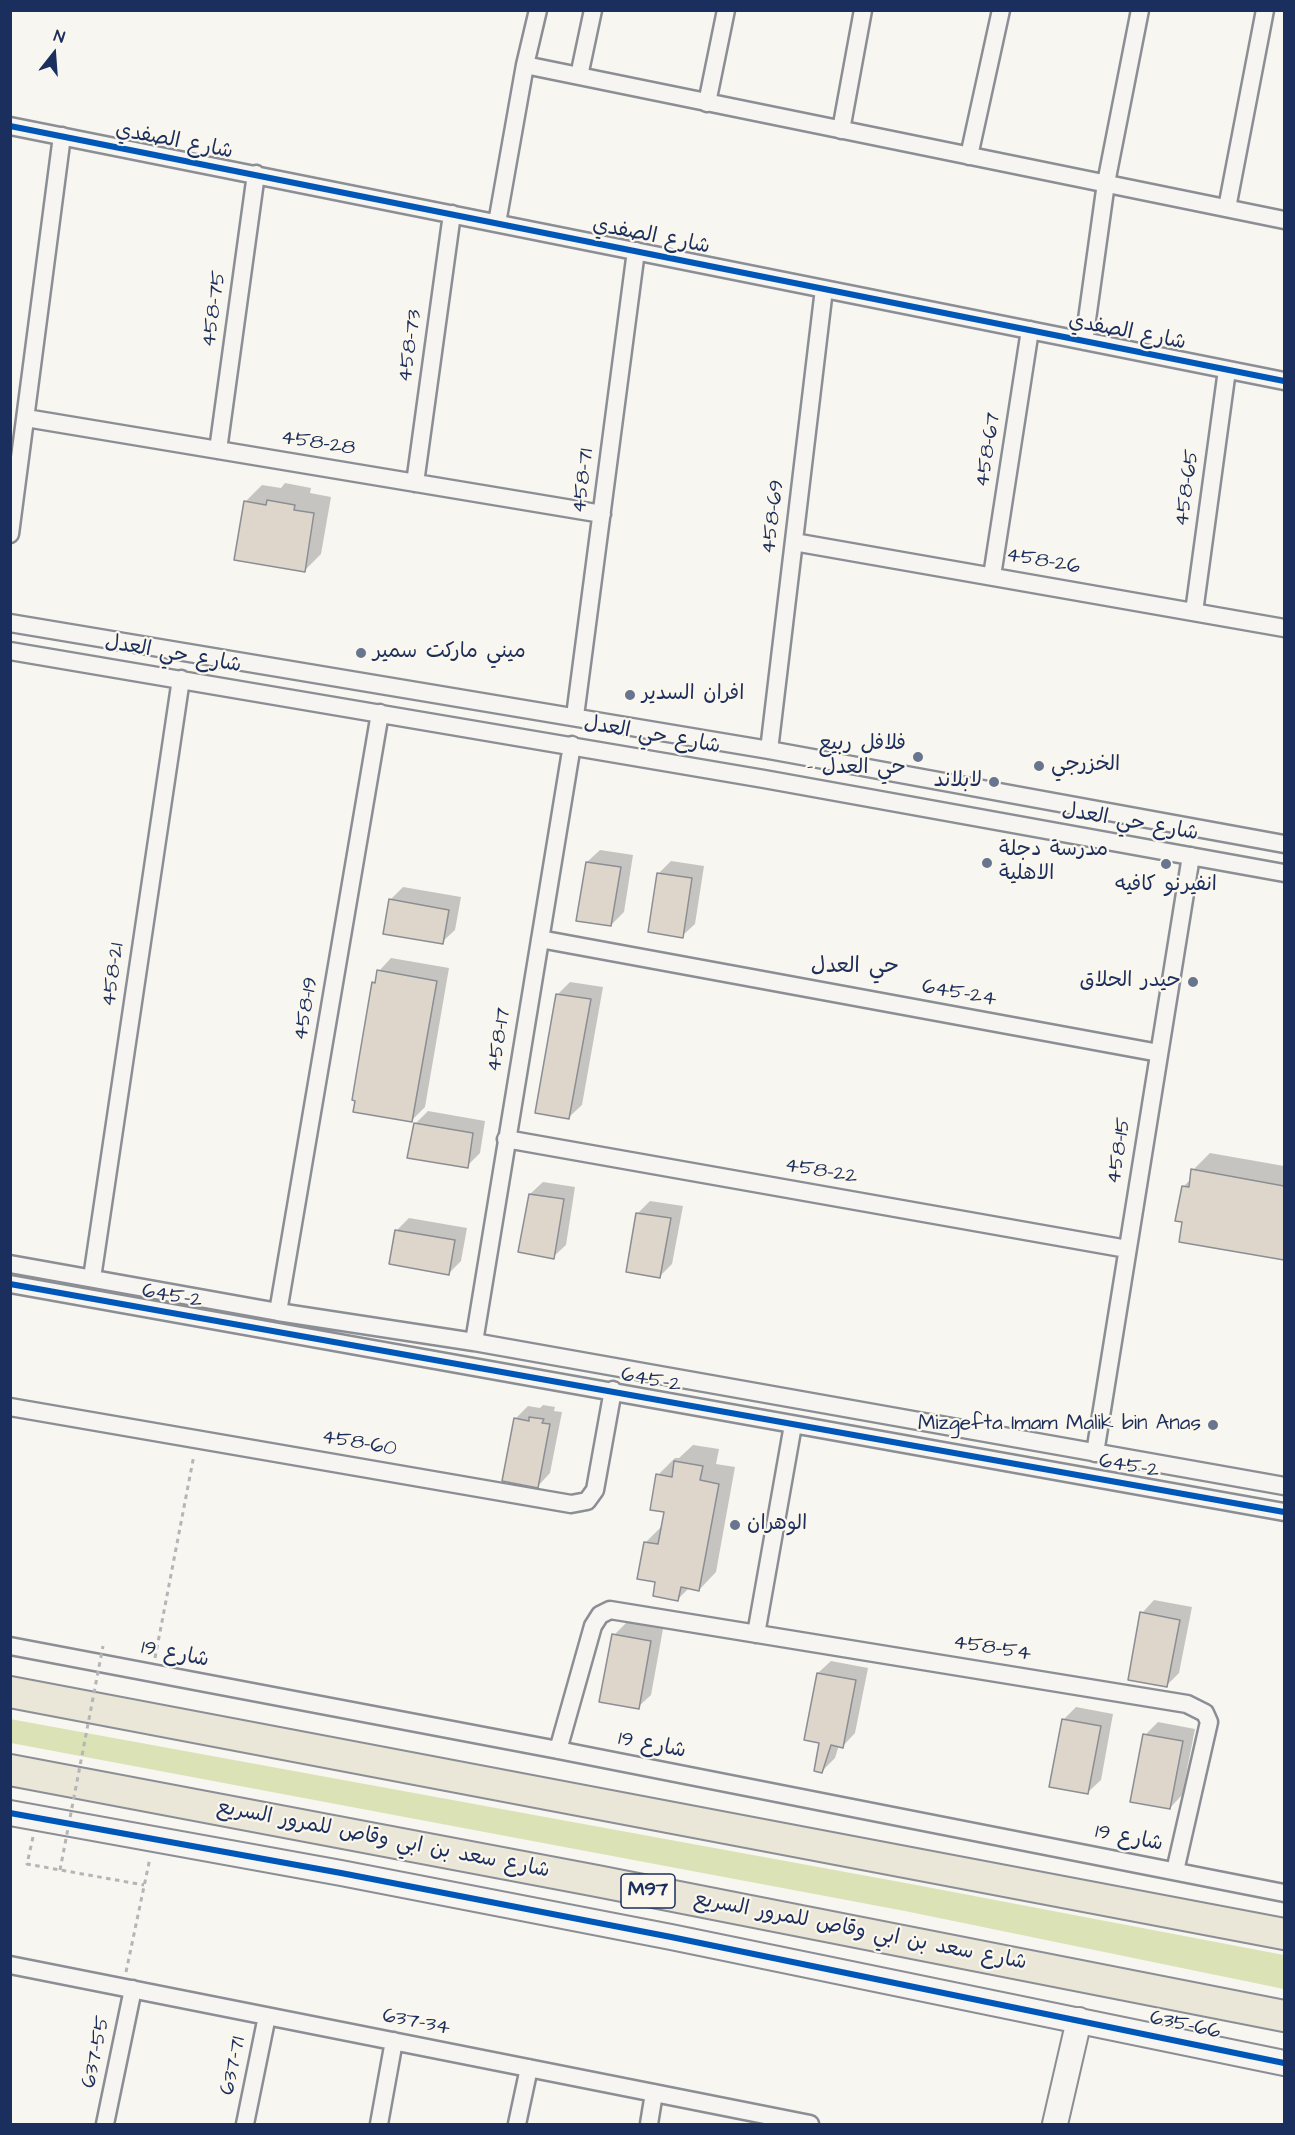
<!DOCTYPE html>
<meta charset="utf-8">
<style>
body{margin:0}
#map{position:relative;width:1295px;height:2135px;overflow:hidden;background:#f8f6f0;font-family:"Architects Daughter",sans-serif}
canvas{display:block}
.frame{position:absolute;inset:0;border:12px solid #1b2f5e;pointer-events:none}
.north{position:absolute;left:24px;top:24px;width:60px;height:60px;-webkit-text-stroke:4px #fbf7ec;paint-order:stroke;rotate:17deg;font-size:16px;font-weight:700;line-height:24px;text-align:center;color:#1b2f5e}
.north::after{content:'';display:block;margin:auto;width:21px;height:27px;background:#1b2f5e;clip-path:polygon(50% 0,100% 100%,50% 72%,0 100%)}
</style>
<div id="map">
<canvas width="1295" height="2135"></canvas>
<div class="frame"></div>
<div class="north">N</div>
</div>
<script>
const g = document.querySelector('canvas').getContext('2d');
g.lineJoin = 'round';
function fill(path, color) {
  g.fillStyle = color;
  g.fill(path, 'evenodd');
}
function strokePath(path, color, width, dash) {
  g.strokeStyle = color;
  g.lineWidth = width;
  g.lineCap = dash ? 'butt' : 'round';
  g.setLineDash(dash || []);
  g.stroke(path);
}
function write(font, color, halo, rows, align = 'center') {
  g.font = font + ' "Architects Daughter","Playpen Sans Arabic",sans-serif';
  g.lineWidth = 4.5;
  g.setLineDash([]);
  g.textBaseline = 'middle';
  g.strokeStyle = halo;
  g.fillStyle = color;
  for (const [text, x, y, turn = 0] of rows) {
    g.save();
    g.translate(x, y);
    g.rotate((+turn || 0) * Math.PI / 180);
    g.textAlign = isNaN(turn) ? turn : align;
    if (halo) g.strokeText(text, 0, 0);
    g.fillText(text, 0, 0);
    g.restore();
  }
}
fill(new Path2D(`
 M10,1719L911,1884L1284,1955V1989L905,1911L11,1743Z`), '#dbe2b6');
fill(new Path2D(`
 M285,483L311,488L310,493L331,497L321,554L304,571L245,502L262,485L281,488Z
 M600,850L633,855L624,912L611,925L587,862Z
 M671,861L704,866L695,924L682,936L659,873Z
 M403,887L461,897L455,930L442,942L390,900Z
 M391,958L449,968L425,1107L412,1120L373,983L377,979L379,971Z
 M570,982L603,987L582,1105L569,1117L558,994Z
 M428,1111L485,1121L480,1153L467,1166L415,1124Z
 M1210,1153L1284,1166V1259L1181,1241L1184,1220L1183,1187L1192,1178L1193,1170Z
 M543,1182L575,1187L566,1245L553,1257L530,1194Z
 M650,1201L683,1206L672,1264L660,1276L638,1213Z
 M409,1218L467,1228L461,1261L449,1273L397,1230Z
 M543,1405L555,1407L554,1411L562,1412L550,1473L538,1486L515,1419L528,1406L540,1408Z
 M693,1445L719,1449L716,1464L735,1467L716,1572L699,1590L689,1588L678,1599L657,1581L645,1543L663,1525L666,1511L658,1475L675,1458H679Z
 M1154,1600L1192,1607L1179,1673L1166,1686L1142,1613Z
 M627,1622L663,1629L651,1695L638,1707L614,1635Z
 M831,1661L868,1668L855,1733L843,1746L839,1745L835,1758L822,1771L818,1673Z
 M1076,1707L1113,1714L1101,1780L1088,1792L1063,1720Z
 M1158,1722L1195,1729L1182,1795L1170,1808L1145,1735Z`), '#0003');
const building = new Path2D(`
 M267,500L295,505L294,510L314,513L305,572L234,560L244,501L266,505Z
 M586,862L621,867L611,926L576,921Z
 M657,873L692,878L683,938L648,932Z
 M389,899L449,910L443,944L383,934Z
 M377,970L437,981L412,1122L353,1112L355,1101L352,1100L358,1064L372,982L375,983Z
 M556,994L591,999L569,1119L535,1113Z
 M414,1123L473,1133L468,1168L407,1158Z
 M1191,1169L1284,1186V1260L1179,1242L1182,1222L1175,1221L1182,1186L1189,1187Z
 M529,1194L564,1199L554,1259L518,1252Z
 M636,1213L671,1218L660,1278L626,1272Z
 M395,1230L455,1240L449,1275L389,1264Z
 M529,1417L544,1419L542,1423L550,1424L538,1488L502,1481L514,1418L529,1421Z
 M674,1461L703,1466L700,1480L719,1484L699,1591L681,1587L678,1601L653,1596L655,1582L637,1579L644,1542L658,1544L664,1512L650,1510L656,1474L672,1477Z
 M1140,1612L1180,1620L1167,1687L1128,1680Z
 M612,1634L651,1641L639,1709L599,1702Z
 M817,1673L856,1680L843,1748L831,1745L822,1773L814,1771L819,1743L804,1740Z
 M1062,1719L1101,1726L1088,1794L1049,1787Z
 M1143,1734L1183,1741L1170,1809L1130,1802Z`);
fill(building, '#ded6cb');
strokePath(building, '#8b8e94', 1.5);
const street = new Path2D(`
 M525,65L1284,220
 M579,76L593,10
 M707,103L726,10
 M10,126L1284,381
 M841,130L863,10
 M969,156L1001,10
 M1227,208L1265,10
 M497,223L525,65L538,10
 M1084,341L1106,183L1140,10
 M26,418L602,514
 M218,450L256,174
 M415,483L452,214
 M10,534L62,136
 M794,542L1284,628
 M992,576L1030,330
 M1194,612L1227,370
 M10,623L769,750L1284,844
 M10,651L764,779L1284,873
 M575,716L636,251
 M769,750L824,289
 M540,939L1159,1053
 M506,1139L1127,1249
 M10,1264L278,1312L474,1342L1284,1486
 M92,1278L181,679
 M10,1284L1284,1512
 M278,1312L380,713
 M474,1342L572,745
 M10,1407L571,1504L587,1501L595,1490L613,1390
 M1095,1453L1191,856
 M756,1634L793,1425
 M10,1646L558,1750L1284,1893
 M558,1750L593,1626L600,1615L610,1610L1187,1704L1205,1713L1209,1722L1175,1871
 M10,1965L810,2124
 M105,2124L133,1989
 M245,2124L267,2016
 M379,2124L394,2041
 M517,2124L529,2068
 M649,2124L654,2093`);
const secondary = new Path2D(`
 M10,1813L341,1873L671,1937L1284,2063
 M1055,2124L1079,2020`);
const highway = new Path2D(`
 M10,1692L1284,1934
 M10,1770L597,1881L1284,2016`);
strokePath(street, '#8b8e94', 21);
strokePath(secondary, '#8b8e94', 28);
strokePath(highway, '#8b8e94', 34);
strokePath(new Path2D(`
 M155,1658L194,1455
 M33,1837L27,1864L144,1885
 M126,1972L150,1858`), '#b3b5b7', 3, [4.5, 4.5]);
strokePath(street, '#f6f5f1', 16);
strokePath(secondary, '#f6f5f1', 24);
strokePath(highway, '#eae6d8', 30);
strokePath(new Path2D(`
 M60,1870L103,1646`), '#b3b5b7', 3, [4.5, 4.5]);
strokePath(new Path2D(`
 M10,126L1284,381
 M10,1284L1284,1512
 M10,1813L341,1873L671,1937L1284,2063`), '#0057b8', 6);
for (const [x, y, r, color] of [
 [361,653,6,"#687591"],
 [630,695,6,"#687591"],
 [918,757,6,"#687591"],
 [1039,766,6,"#687591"],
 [994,782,6,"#687591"],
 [987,863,6,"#687591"],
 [1166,864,6,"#687591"],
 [1193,982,6,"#687591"],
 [1213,1425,6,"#687591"],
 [735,1525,6,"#687591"]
]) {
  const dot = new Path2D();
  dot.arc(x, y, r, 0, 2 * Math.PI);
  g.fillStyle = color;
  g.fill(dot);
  strokePath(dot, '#fbf7ec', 2);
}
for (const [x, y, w] of [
 [648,1891,54]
]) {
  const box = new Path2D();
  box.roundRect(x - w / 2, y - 17, w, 34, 4.5);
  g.fillStyle = '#fbf7ec';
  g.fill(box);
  strokePath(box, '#1b2f5e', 1.5);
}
write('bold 20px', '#1b2f5e', null, [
 ["M97",648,1891]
]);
write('21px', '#1b2f5e', '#fbf7ec', [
 ["شارع الصفدي",174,142,11],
 ["شارع الصفدي",651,237,11],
 ["458-75",215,309,-82],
 ["شارع الصفدي",1127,333,11],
 ["458-73",411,346,-82],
 ["458-28",318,444,9],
 ["458-67",989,450,-81],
 ["458-71",584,481,-83],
 ["458-65",1188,488,-82],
 ["458-69",774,517,-83],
 ["458-26",1043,562,10],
 ["شارع حي العدل",173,655,10],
 ["شارع حي العدل",652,736,10],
 ["شارع حي العدل",1130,823,10],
 ["458-21",114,975,-82],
 ["645-24",959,994,10],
 ["458-19",307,1009,-80],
 ["458-17",500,1040,-81],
 ["458-15",1120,1151,-81],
 ["458-22",821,1172,10],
 ["645-2",172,1297,10],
 ["645-2",651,1381,11],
 ["458-60",359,1444,10],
 ["645-2",1129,1467,10],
 ["458-54",992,1649,9],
 ["شارع 19",175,1655,11],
 ["شارع 19",652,1746,11],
 ["شارع 19",1129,1839,11],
 ["شارع سعد بن ابي وقاص للمرور السريع",383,1840,11],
 ["شارع سعد بن ابي وقاص للمرور السريع",860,1932,11],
 ["637-34",416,2023,11],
 ["635-66",1185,2026,12],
 ["637-55",97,2052,-78],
 ["637-71",234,2066,-78]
]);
write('21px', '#1b2f5e', '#fbf7ec', [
 ["ميني ماركت سمير",373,653],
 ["افران السدير",642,695],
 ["فلافل ربيع",906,745,"right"],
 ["- حي العدل",906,769,"right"],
 ["الخزرجي",1051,766],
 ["لابلاند",982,782,"right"],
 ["مدرسة دجلة",999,851],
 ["الاهلية",999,875],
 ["انفيرنو كافيه",1166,886,"center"],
 ["حيدر الحلاق",1181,982,"right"],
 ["Mizgefta Imam Malik bin Anas",1201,1425,"right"],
 ["الوهران",747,1525]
], 'left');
write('22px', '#1b2f5e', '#fbf7ec', [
 ["حي العدل",855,967]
]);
</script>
